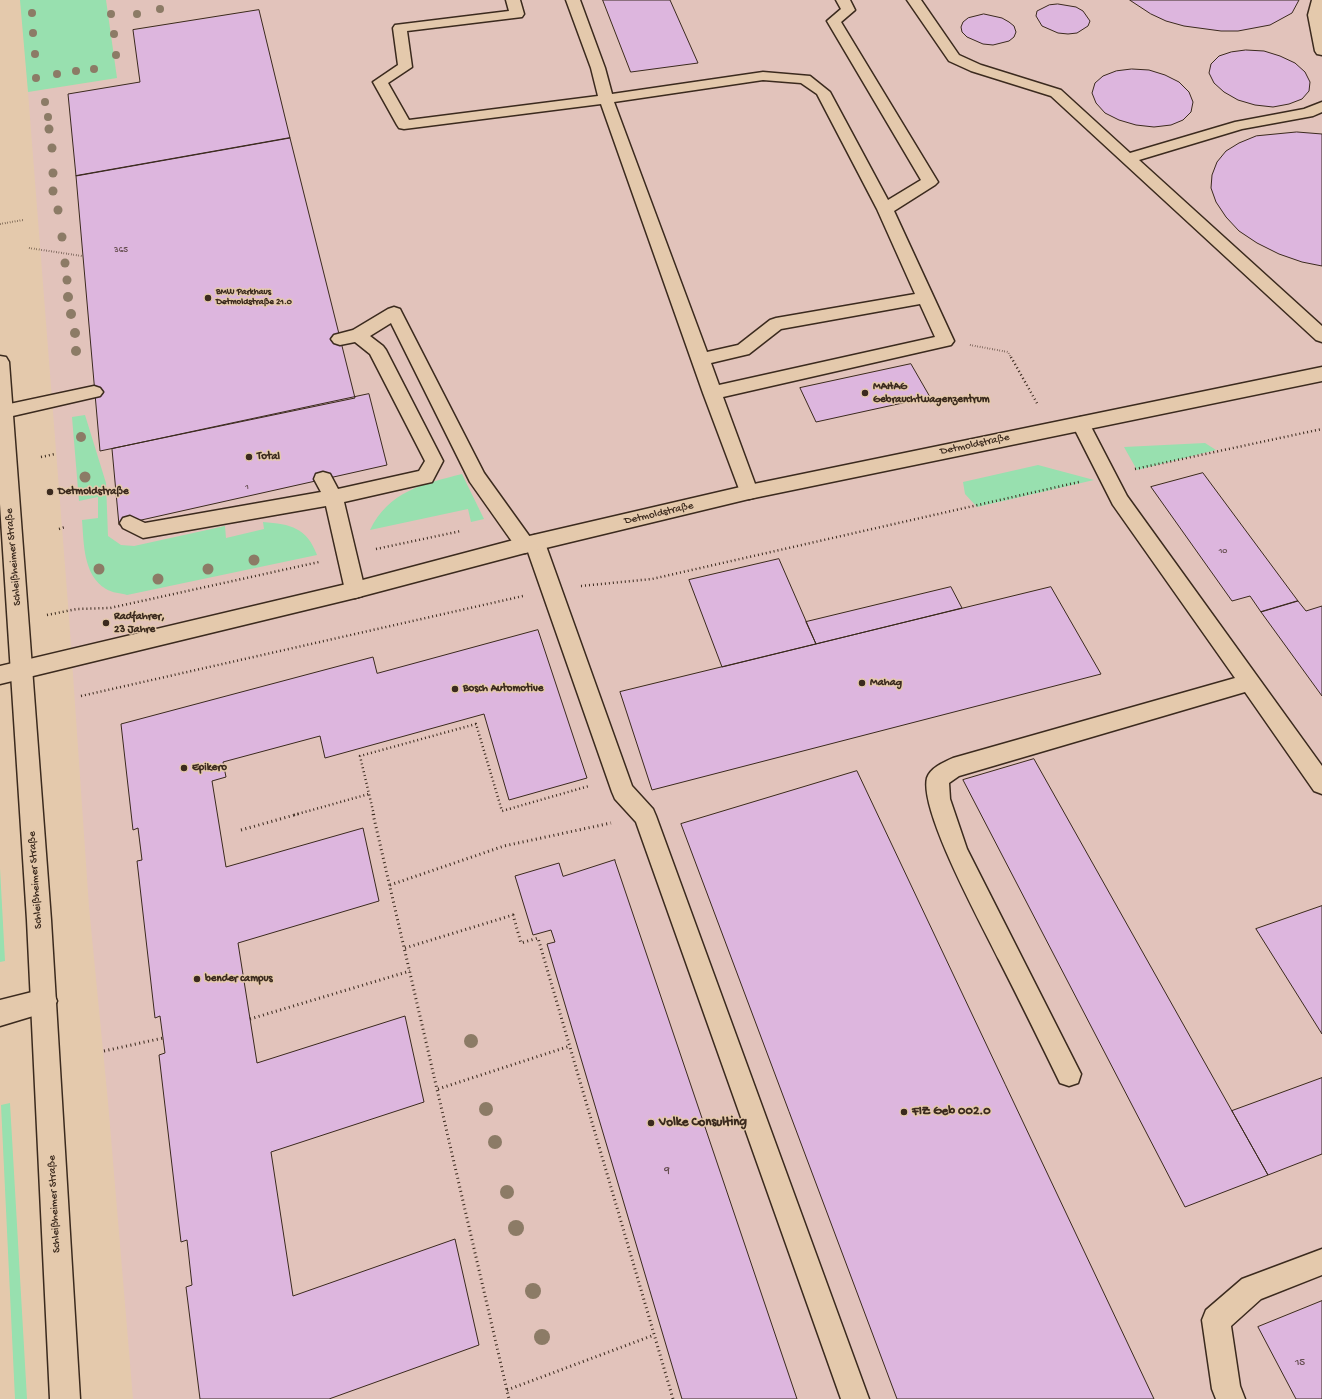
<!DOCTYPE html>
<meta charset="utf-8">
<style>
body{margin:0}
canvas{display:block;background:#e4c9ac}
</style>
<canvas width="1322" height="1399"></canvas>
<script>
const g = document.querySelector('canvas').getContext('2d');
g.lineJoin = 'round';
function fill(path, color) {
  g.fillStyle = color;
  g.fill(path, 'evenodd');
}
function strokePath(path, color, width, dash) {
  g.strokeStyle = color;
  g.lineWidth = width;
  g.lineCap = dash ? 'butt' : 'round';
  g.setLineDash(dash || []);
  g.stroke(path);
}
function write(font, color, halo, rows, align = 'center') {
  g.font = font + ' "Gochi Hand",sans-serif';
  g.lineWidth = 3;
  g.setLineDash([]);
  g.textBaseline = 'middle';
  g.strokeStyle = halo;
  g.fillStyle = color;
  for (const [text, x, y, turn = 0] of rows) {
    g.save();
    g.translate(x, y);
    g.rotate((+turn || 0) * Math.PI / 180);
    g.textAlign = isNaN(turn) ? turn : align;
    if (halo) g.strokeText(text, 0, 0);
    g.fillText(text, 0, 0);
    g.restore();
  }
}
fill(new Path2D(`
 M106,0H1322V1399H133L108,1102L89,907L69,617L28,92L117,78Z`), '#e2c3bb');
fill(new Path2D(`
 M20,0H106L117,78L28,92Z
 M85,415L106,483L108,536L121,545L134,546L225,526L226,538L264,529L263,522C291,524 307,528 317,555L127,595C121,593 112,593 106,589C83,575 84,544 82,520L98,518V497L79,501L72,417Z
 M1205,443L1216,450L1137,470L1124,447Z
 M1038,465L1094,480L977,507L965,494L963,482Z
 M462,474L484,519L471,522L468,509L370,530C389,491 423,484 462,474Z
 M0,868L5,961L0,962Z
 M10,1103L27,1399H15L1,1105Z`), '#98e0af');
const building = new Path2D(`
 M603,0H670L698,63L631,72Z
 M1130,0H1299L1292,13L1270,25L1238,31H1221L1184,26L1166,21L1151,14Z
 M1058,4L1076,7L1083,11L1090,21L1088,26L1077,33L1068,34L1058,33L1042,26L1036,16L1037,11L1049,5Z
 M259,10L290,138L76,176L68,94L140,82L133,30Z
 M984,14L1002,18L1009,22L1014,26L1016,32L1014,37L1009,41L993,45L983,44L967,37L962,32L961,27L963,22L968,18Z
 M1246,50L1264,51L1280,56L1295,63L1305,72L1310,82L1309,91L1302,99L1289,104L1273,107L1255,105L1238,100L1224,92L1214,83L1209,73L1211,64L1219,56L1231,52Z
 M1132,69L1149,70L1165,75L1179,82L1189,92L1193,102L1191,112L1183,120L1171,125L1154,127L1136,125L1119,120L1105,113L1096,103L1092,93L1095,83L1103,76L1116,71Z
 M1297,132L1322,134V266L1302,262L1279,254L1257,243L1239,231L1226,217L1216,202L1211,188L1212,175L1217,162L1226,151L1239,143L1256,136Z
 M290,138L355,398L100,451L76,176Z
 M911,364L930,397L816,422L800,388Z
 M369,394L387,465L119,525L112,449Z
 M1203,473L1298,601L1261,612L1250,596L1232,601L1151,487Z
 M779,559L816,644L722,667L689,580Z
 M951,587L962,608L816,644L806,622Z
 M1051,587L1101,674L652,790L620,692Z
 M1298,601L1306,611L1322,606V696L1261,612Z
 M538,630L587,778L509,800L484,714L325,758L320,736L223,762L226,777L212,781L226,867L363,828L379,901L238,943L257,1063L405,1016L424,1102L271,1152L293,1296L455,1239L479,1345L329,1399H200L186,1287L192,1285L187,1240L181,1242L159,1055L165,1053L160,1016L155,1018L137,861L142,860L138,828L133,830L121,724L373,657L377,673Z
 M1034,759L1268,1175L1185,1207L963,780Z
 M857,771L1154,1399H897L681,824Z
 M615,860V861L797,1399H682L547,944L555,942L551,930L533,935L515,876L559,863L563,876Z
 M1322,906V1034L1256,929Z
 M1322,1078V1154L1268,1175L1232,1111Z
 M1322,1301V1399H1296L1258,1327Z`);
fill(building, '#ddb6de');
strokePath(building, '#3b2a1e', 1);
const service = new Path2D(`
 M506,0H520L524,14L522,17L407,31L412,67L388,83L409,120L598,96L591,68L566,0H580L605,68L612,94L763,72L810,76L830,92L888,200L921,180L827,21L841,9L836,0H850L855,10L841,22L938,182L935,185L894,211L954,341L951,345L723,397L758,492L756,497L749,499L742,497L703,393L601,104L404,129L399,128L397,125L373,82L398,65L393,28L395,25L509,11ZM763,80L801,83L817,94L877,209L915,294L776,318L770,320L738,345L707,352L614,102ZM920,304L935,337L719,385L711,363L749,354L781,329Z
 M907,0H921L959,55L981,65L1061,90L1130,153L1235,122L1304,109L1322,102V112L1313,116L1242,129L1139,160L1322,326V342L1316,340L1051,96L971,71L949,61Z
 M1312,0H1322V55L1317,54L1315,51L1308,15Z
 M394,307L400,309L402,313L484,473L530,537L535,535L542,538L545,543L632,786L653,809L656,816L869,1399H841L636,822L615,799L612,792L528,552L525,553L518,550L470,482L391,323L370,336L383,346L386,350L443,461L432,482L344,502L365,590L362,596L355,598L348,596L345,590L326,506L143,538L123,528L120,523L123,518L130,516L145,523L321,492L314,479L316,474L323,472L330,474L338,489L419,471L425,461L370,354L355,342L340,345L334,343L331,339L334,335L353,330L388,309Z
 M94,386L100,388L103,392L100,396L4,418L0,416V406Z
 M1081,417L1087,419L1127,496L1322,766V794L1314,791L1245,692L959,776L949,783L950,799L967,849L1081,1074L1078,1083L1069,1086L1060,1083C1040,1042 1020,1001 999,960C983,927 919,811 927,778C930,768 944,762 953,758L1235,678L1113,505L1072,424L1075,419Z
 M1322,1249V1275L1261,1299L1231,1326L1240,1386L1245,1399H1216L1212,1389L1202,1320L1206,1310L1242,1279Z`);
const minor = new Path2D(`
 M1322,367V381L749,499L525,553L355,598L0,684V666L355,582L525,537L749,485Z
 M44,989L53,992L57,1001L53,1010L0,1026V1000Z`);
const secondary = new Path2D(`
 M0,356L6,357L9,362L51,920L80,1399H50L27,920L0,504Z`);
strokePath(service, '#3b2a1e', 3);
strokePath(minor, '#3b2a1e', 3);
strokePath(secondary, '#3b2a1e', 3);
strokePath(new Path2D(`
 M0,224L23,220
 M29,248L82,256
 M970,345L1008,352L1011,358`), '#3b2a1e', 2, [0.5, 2]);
strokePath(new Path2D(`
 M1011,357L1038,405
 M41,457L55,454
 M1135,469L1322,429
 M59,529L65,527
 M376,549L461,531
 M581,586L652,579L1079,482
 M47,615L77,609L110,608L319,562
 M81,696L523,596
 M294,815L369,794
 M374,815L360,756L476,724L502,811L589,786`), '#3b2a1e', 2.5, [1, 3]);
strokePath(new Path2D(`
 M373,814L509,1399
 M241,830L298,814
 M390,885L504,846L611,823
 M405,948L513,915L521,943L538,938L673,1399
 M250,1019L410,971
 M104,1051L163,1038
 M438,1089L570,1046
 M507,1390L654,1335`), '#3b2a1e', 3, [1, 3.5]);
fill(service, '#e4c9ac');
fill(minor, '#e4c9ac');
fill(secondary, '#e4c9ac');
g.fillStyle = '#8c7b66';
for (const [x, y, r] of [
 [160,9,4],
 [32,13,4],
 [111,14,4],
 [137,14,4],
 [33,33,4],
 [114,34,4],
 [35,54,4],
 [116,55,4],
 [94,69,4],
 [76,71,4],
 [57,74,4],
 [36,78,4],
 [45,102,4],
 [48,117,4],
 [49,129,4.5],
 [52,148,4.5],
 [53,173,4.5],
 [53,191,4.5],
 [58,210,4.5],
 [62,237,4.5],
 [65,263,4.5],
 [67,280,4.5],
 [68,297,5],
 [71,314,5],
 [75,333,5],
 [76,351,5],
 [81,437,5],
 [85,477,5.5],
 [254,560,5.5],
 [99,569,5.5],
 [208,569,5.5],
 [158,579,5.5],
 [471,1041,7],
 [486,1109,7],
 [495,1142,7],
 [507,1192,7],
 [516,1228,8],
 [533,1291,8],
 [542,1337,8]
]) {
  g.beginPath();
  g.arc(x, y, r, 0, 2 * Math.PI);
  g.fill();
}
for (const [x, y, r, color] of [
 [208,298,4,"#3b2a1e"],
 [865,393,4,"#3b2a1e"],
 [249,457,4,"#3b2a1e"],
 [50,492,4,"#3b2a1e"],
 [106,623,4,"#3b2a1e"],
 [862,683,4,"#3b2a1e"],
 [455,689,4,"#3b2a1e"],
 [184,768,4,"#3b2a1e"],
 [197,979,4,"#3b2a1e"],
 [904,1112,4,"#3b2a1e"],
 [651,1123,4,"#3b2a1e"]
]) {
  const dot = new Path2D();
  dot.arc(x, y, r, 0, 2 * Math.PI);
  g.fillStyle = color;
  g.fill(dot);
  strokePath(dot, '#e4c9ac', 1.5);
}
write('9px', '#644d4e', null, [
 ["365",121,251],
 ["1",247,488],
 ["10",1223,552]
]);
write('bold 9px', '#3b2a1e', '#e4c9ac', [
 ["BMW Parkhaus",216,293],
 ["Detmoldstraße 21.0",216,303]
], 'left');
write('bold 11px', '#3b2a1e', '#e4c9ac', [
 ["MAHAG",873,387],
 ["Gebrauchtwagenzentrum",873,400],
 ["Total",257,457],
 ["Detmoldstraße",58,492],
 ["Radfahrer,",114,617],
 ["23 Jahre",114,630],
 ["Mahag",870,683],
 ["Bosch Automotive",463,689],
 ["Epikero",192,768],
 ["bender campus",205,979]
], 'left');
write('11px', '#3b2a1e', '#e4c9ac', [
 ["Detmoldstraße",975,445,-12],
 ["Detmoldstraße",659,514,-13],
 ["Schleißheimer Straße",14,557,-95],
 ["Schleißheimer Straße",36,880,-94],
 ["Schleißheimer Straße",55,1204,-93]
]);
write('11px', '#644d4e', null, [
 ["9",667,1171],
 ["15",1300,1363]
]);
write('bold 13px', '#3b2a1e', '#e4c9ac', [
 ["FIZ Geb 002.0",912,1112],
 ["Volke Consulting",659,1123]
], 'left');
</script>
